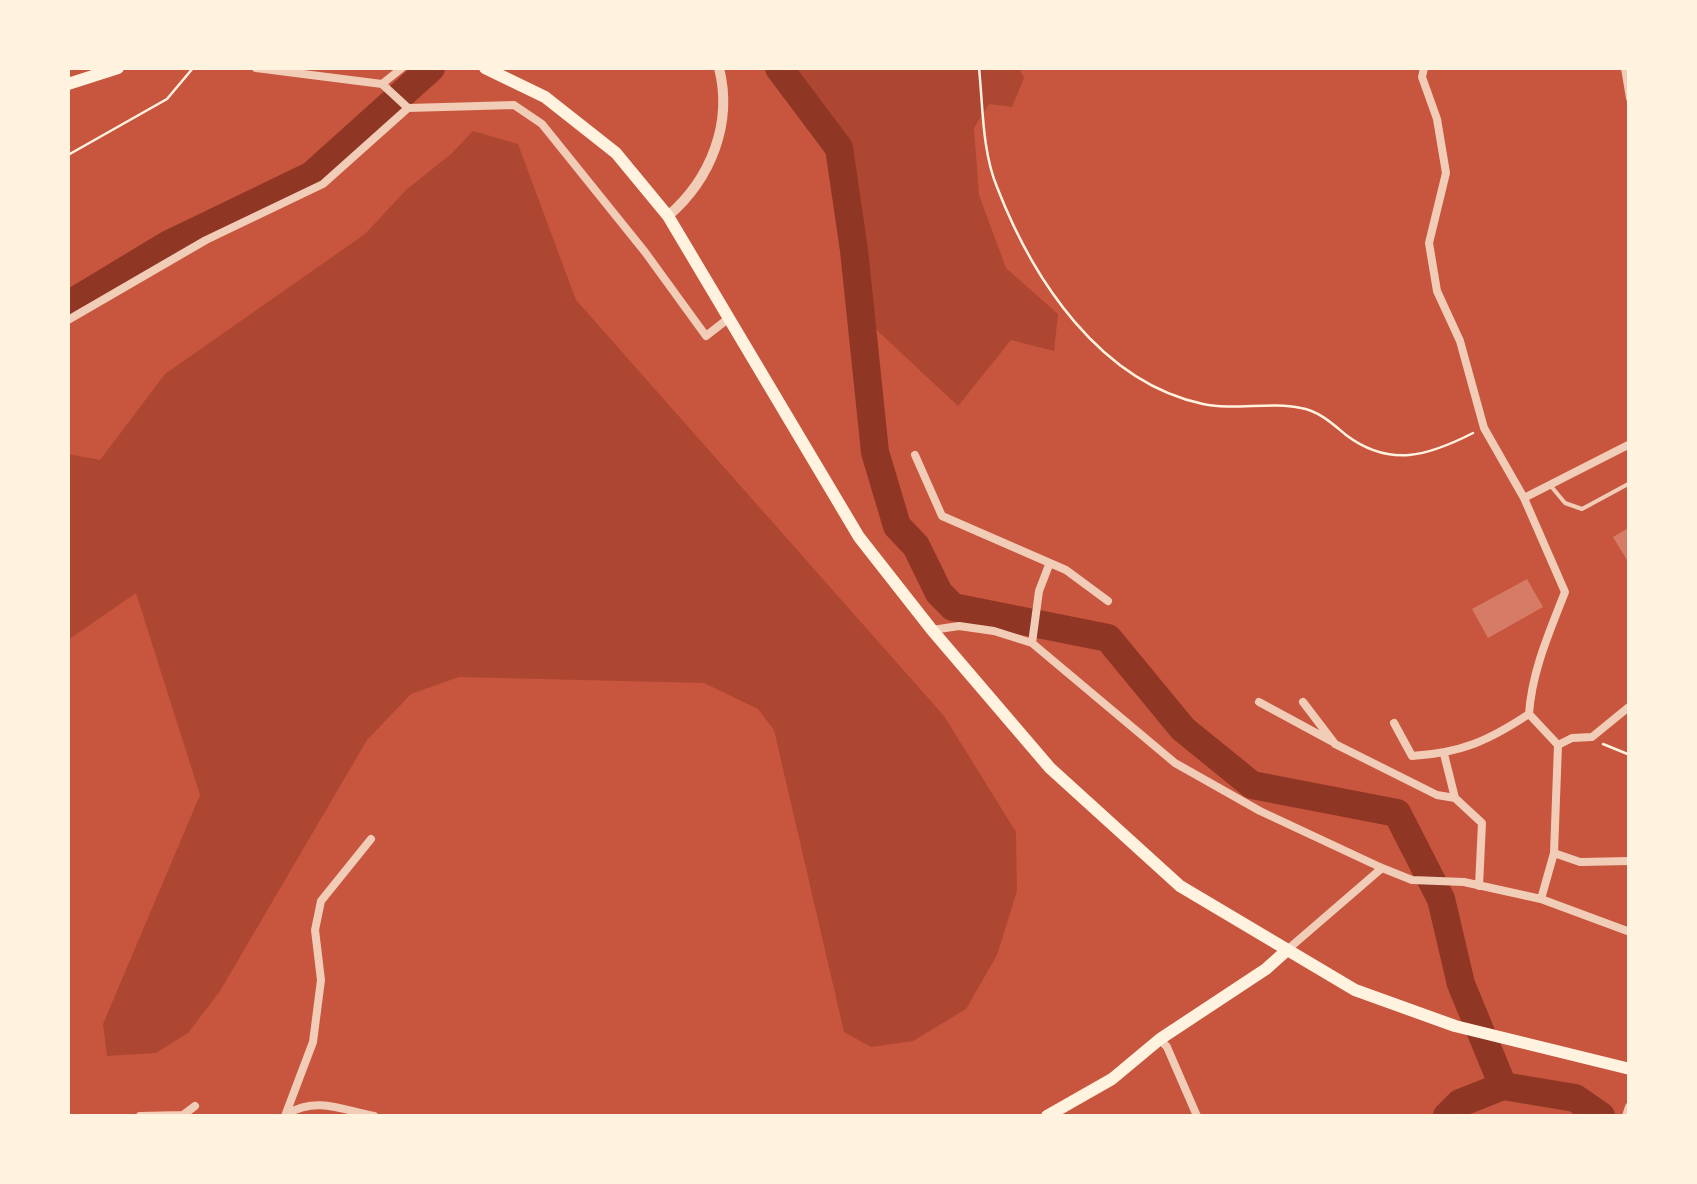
<!DOCTYPE html>
<style>
body{margin:0}
#map{position:relative;width:1697px;height:1184px;overflow:hidden;background:#c8553d;font-family:"DM Sans",sans-serif}
canvas{display:block}
.frame{position:absolute;inset:0;border:70px solid #fff3e0;pointer-events:none}
</style>
<div id="map">
<canvas width="1697" height="1184"></canvas>
<div class="frame"></div>
</div>
<script>
const g = document.querySelector('canvas').getContext('2d');
g.lineJoin = 'round';
function fill(path, color) {
  g.fillStyle = color;
  g.fill(path, 'evenodd');
}
function strokePath(path, color, width, dash) {
  g.strokeStyle = color;
  g.lineWidth = width;
  g.lineCap = dash ? 'butt' : 'round';
  g.setLineDash(dash || []);
  g.stroke(path);
}
fill(new Path2D(`
 M792,68H1019L1024,78L1012,107L989,104L974,128L979,195L1006,268L1058,314L1054,351L1011,340L958,406L867,321L853,151Z
 M473,131L518,144L576,300L944,716L1016,832L1017,891L997,955L966,1009L913,1041L871,1047L844,1032L774,730L758,709L704,683L459,677L411,694L367,740L220,991L188,1033L156,1053L107,1056L103,1024L200,795L136,593L68,640V454L100,460L165,374L365,234L406,190L451,154Z`), '#ae4732');
strokePath(new Path2D(`
 M779,68L839,148L854,250L875,452L897,526L916,546L939,593L953,607L1108,638L1183,729L1252,785L1397,813L1441,899L1461,984L1503,1086
 M68,305L169,244L312,175L431,68
 M1447,1116L1460,1103L1503,1086L1575,1098L1601,1116`), '#8f3625', 28);
fill(new Path2D(`
 M1630,527V565L1613,537Z
 M1527,579L1543,607L1488,638L1472,609Z`), '#d67c66');
strokePath(new Path2D(`
 M979,68C983,106 982,151 997,187C1033,280 1100,382 1203,404C1235,411 1269,401 1301,408C1319,411 1333,424 1346,435C1390,468 1428,456 1473,433
 M68,155L167,99L193,68
 M1603,744L1630,755`), '#fff3e0', 2.5);
strokePath(new Path2D(`
 M1550,485L1565,503L1582,509L1630,483`), '#f1ccb7', 4);
strokePath(new Path2D(`
 M256,68L382,84L408,108L514,105L542,124L645,252L706,336L729,318
 M1424,68L1422,77L1437,119L1446,173L1429,243L1437,291L1460,341L1484,428L1524,498L1565,592C1549,633 1532,671 1529,714L1558,745L1554,853L1541,899
 M1625,68L1630,98
 M382,84L402,68
 M68,320L206,240L323,184L408,108
 M915,455L942,516L1066,570L1108,601
 M1524,498L1630,444
 M932,630L959,626L994,631L1032,643L1175,763L1260,811L1382,868L1412,880L1464,882L1541,899L1630,932
 M1032,643L1039,591L1049,565
 M1259,702L1331,741
 M1303,702L1335,744L1437,795L1455,798
 M1394,723L1412,756C1461,753 1488,741 1529,714
 M1558,745L1572,738L1592,737L1630,706
 M1444,754L1455,798L1482,823L1479,886
 M1554,853L1580,862L1630,861
 M1287,950L1382,868
 M1160,1039L1167,1047L1197,1116
 M287,1114C317,1096 343,1110 374,1116
 M140,1116L183,1115L195,1106
 M285,1116L313,1042L321,980L315,930L321,901L371,839`), '#f1ccb7', 8);
strokePath(new Path2D(`
 M668,216C711,179 733,123 719,68
 M1627,1116L1630,1107`), '#f1ccb7', 10);
strokePath(new Path2D(`
 M1047,1116L1112,1079L1160,1039L1266,969L1286,951`), '#fff3e0', 12);
strokePath(new Path2D(`
 M485,68L545,97L616,153L668,216L859,537L932,630L1050,768L1180,886L1355,990L1455,1026L1630,1069
 M68,84L118,68`), '#fff3e0', 12);
</script>
